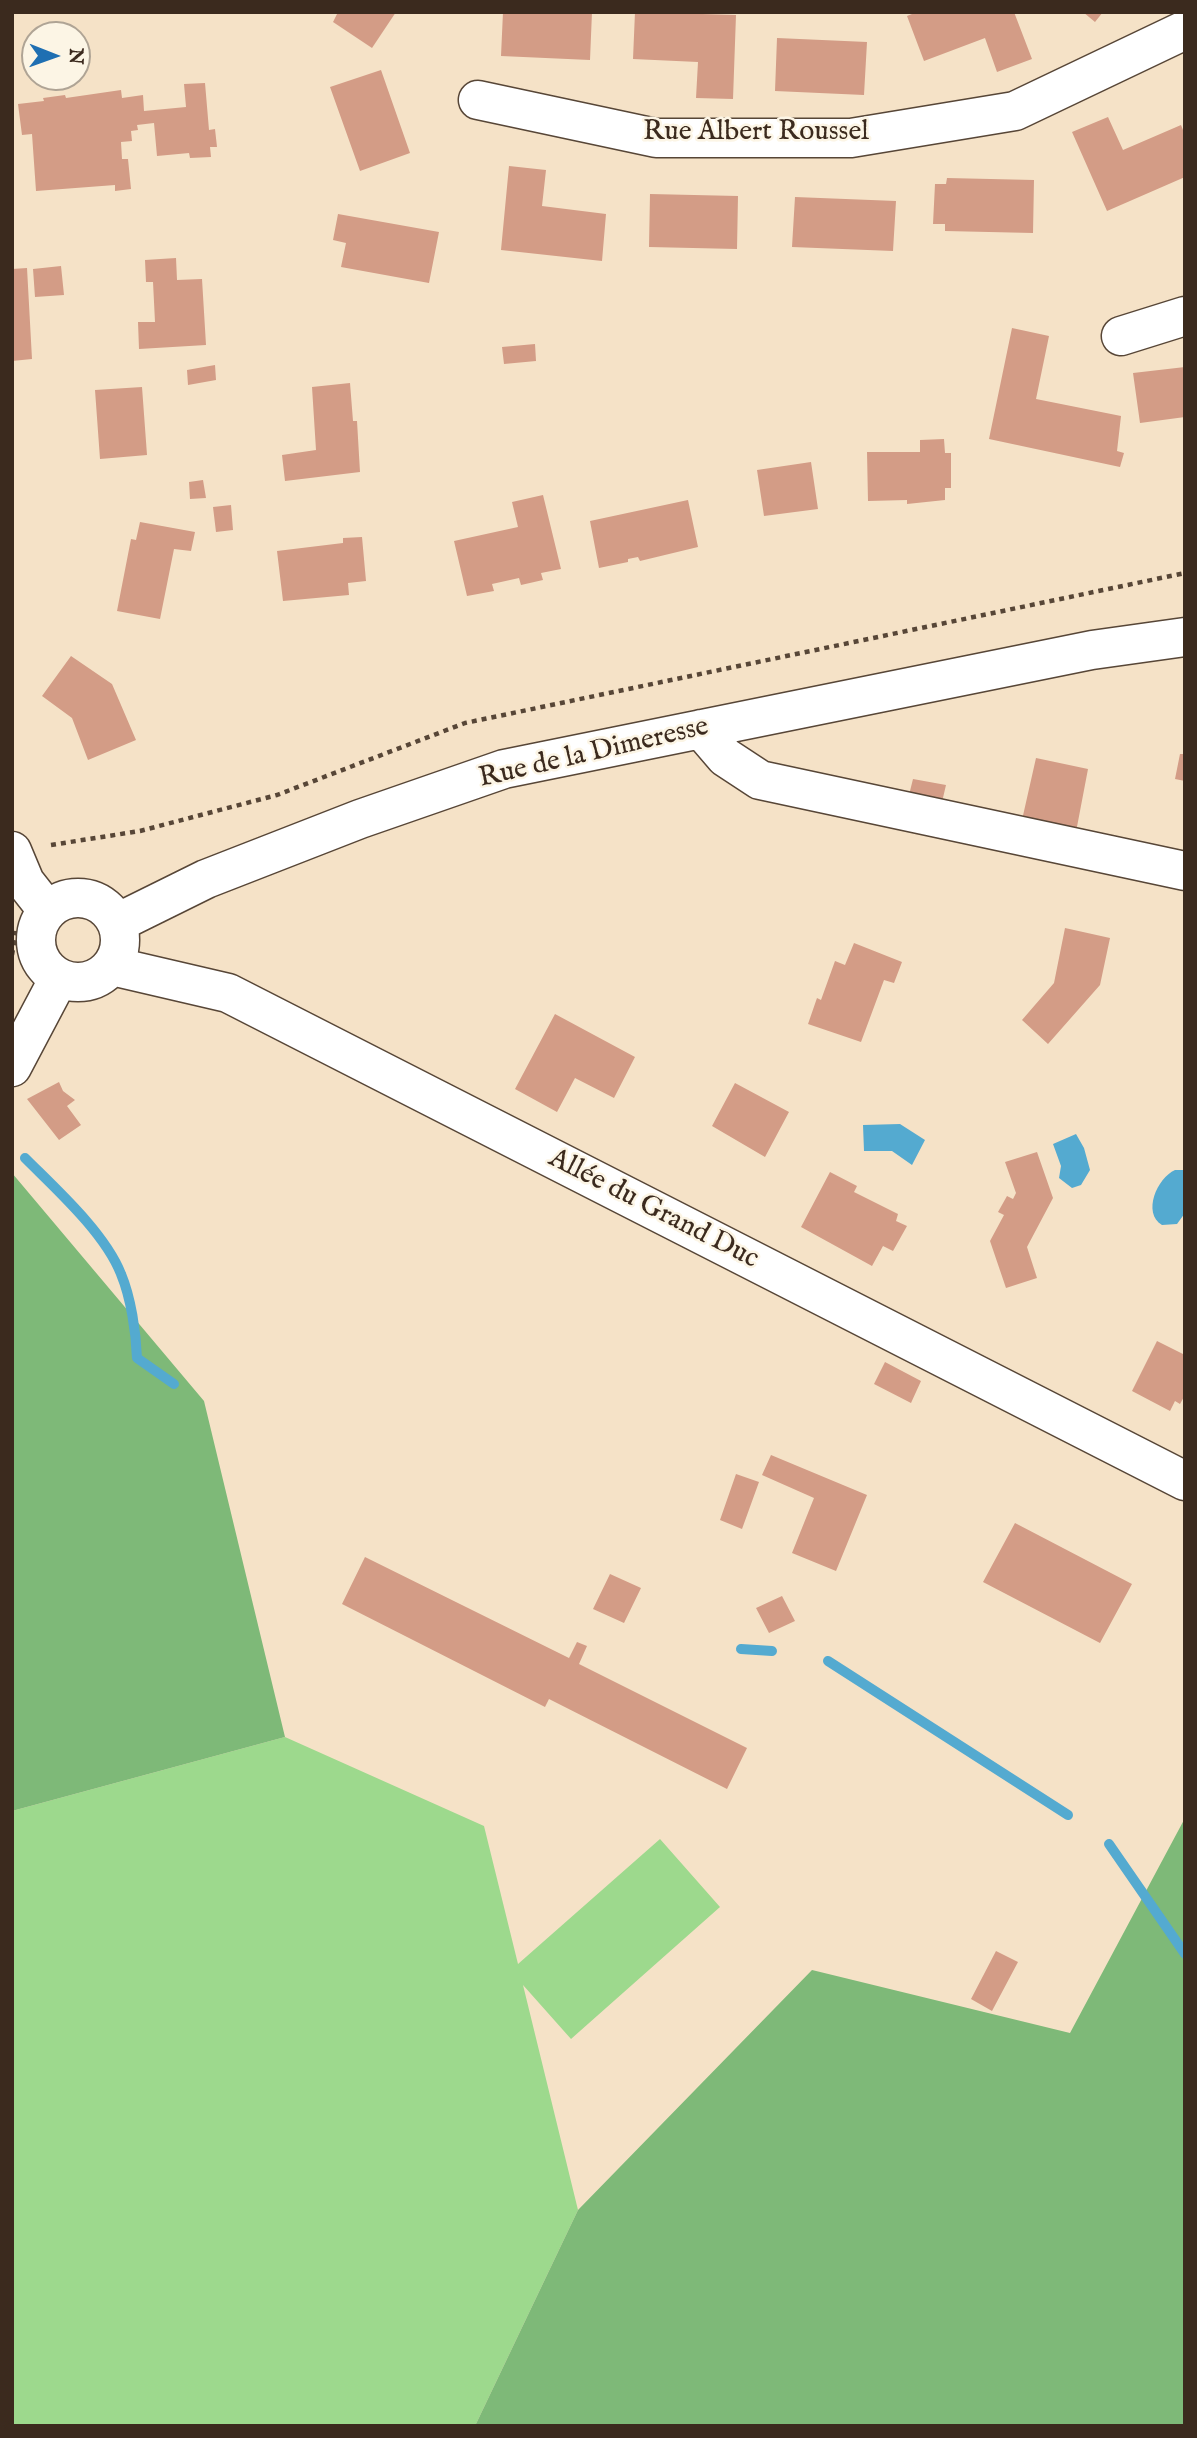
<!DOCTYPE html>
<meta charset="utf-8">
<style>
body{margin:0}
#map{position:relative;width:1197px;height:2438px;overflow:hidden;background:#f5e2c7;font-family:"IM FELL English",serif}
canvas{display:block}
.frame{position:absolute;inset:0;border:14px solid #3b2a1e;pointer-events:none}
.north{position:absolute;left:21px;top:21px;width:70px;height:70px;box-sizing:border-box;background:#fcf5e5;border:2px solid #afa495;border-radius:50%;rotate:91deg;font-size:19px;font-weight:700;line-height:28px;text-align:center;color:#3b2a1e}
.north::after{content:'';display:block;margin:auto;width:24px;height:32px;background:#1f6fb2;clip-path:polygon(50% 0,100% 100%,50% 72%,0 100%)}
</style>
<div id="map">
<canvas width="1197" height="2438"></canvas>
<div class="frame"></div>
<div class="north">N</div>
</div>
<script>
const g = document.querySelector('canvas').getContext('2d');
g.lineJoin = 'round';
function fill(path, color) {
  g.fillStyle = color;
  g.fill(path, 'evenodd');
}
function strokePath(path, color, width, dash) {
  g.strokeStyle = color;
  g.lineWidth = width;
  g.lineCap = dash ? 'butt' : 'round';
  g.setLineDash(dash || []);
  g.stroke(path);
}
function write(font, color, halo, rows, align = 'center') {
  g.font = font + ' "IM FELL English",serif';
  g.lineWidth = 5;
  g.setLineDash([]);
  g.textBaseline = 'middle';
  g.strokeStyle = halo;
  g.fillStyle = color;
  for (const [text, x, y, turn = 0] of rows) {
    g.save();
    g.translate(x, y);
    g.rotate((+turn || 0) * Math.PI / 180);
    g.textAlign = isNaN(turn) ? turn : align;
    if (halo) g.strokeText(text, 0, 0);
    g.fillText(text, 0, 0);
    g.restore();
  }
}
fill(new Path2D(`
 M285,1737L484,1826L518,1964L660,1839L720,1907L571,2039L523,1985L578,2210L475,2426H12V1811Z`), '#9dd98d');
fill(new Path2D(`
 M12,1173L204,1401L285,1737L12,1811Z
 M1185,1818V2426H475L578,2210L812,1970L1070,2033Z`), '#7eb978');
fill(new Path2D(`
 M900,1124L925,1140L912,1165L892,1151H864L863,1125Z
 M1076,1134L1084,1148L1090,1170L1081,1185L1072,1188L1059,1178L1061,1166L1053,1144Z
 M1175,1170H1185V1213L1177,1224L1162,1225C1142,1213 1157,1178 1175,1170Z`), '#54aad0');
strokePath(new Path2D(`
 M25,1158C56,1189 105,1233 121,1274C131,1298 136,1332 137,1358L174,1384
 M741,1649L772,1651
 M828,1661L1068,1815
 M1109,1844L1185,1954`), '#54aad0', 10);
fill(new Path2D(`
 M338,12H396L372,48L333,22Z
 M503,12H592L590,60L501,56Z
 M635,12L736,15L733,99L696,98L698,62L633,59Z
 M917,12H1014L1032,59L997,72L985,38L924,61L907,16Z
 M1083,12H1103L1095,22Z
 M777,38L867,42L864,95L775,91Z
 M381,70L410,153L360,171L330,87Z
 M205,83L209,130L215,129L217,147H210L211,157L190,158L189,153L157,156L154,123L137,125L138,130L131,131L132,141L121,142L122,159H128L131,189L115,191V185L36,191L32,134L22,135L18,104L44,101L43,98L65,95L66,98L121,90L122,98L143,95L144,111L186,107L184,84Z
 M1108,117L1123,150L1181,125L1185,135V177L1107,211L1072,132Z
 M509,166L546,170L542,206L606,214L602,261L501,250Z
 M947,178L1034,180L1033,233L945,231V224H933L935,184H946Z
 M650,194L738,196L737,249L649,247Z
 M795,197L896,201L893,251L792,247Z
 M338,214L439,232L429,283L341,267L346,243L333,240Z
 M176,258L177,280L202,279L206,345L139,349L138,322H155L153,282H146L145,260Z
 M61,266L64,295L35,297L33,269Z
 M27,268L32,359L12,361V269Z
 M1012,328L1049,336L1036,399L1121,416L1117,451L1124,453L1120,467L989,439Z
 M535,344L536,361L504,364L502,347Z
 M215,365L216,380L188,385L187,370Z
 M1185,367V417L1140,423L1133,373Z
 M350,383L353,421H357L360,472L285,481L282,455L316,450L312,387Z
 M142,387L147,455L100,459L95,390Z
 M944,439L945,453H951V488H945V500L907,504V500L868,501L867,452H920V440Z
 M811,462L818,509L764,516L757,470Z
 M203,480L206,498L190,499L189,482Z
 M543,495L561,569L541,573L543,580L521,585L519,578L492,584L494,591L467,596L454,541L518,527L512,502Z
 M688,500L698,547L640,561L638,557L628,559V562L599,568L590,521Z
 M231,505L233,530L216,532L213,507Z
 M140,522L195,532L191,551L174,549L160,619L117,611L131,539L136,540Z
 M362,537L366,581L348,583L349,595L283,601L277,551L343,543V538Z
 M71,656L112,684L136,740L88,760L72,718L42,696Z
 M1180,754H1185V781L1175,779Z
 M1036,758L1088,769L1076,832L1022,820Z
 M913,779L946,785L942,802L909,795Z
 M1065,928L1110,938L1100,985L1048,1044L1022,1020L1054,983Z
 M854,943L902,962L894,983L884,980L861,1042L808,1024L817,998L821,1000L835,961L845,965Z
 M555,1014L635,1057L614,1098L575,1078L557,1112L515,1089Z
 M59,1082L63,1091L75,1100L67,1106L81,1125L59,1140L27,1099Z
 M735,1083L789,1112L765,1157L712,1126Z
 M1037,1152L1053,1198L1027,1247L1037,1278L1006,1288L990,1241L1004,1215L998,1212L1007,1196L1013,1199L1016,1193L1005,1162Z
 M830,1172L857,1186L854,1192L898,1214L896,1221L907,1226L893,1251L883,1246L872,1266L801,1227Z
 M1157,1341L1185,1355V1395L1180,1404L1175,1401L1170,1411L1132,1391Z
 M885,1362L921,1381L911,1403L874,1384Z
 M771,1455L867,1495L836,1571L792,1553L814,1498L762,1475Z
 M736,1474L759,1482L742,1529L720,1520Z
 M1015,1523L1132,1584L1100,1643L983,1582Z
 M365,1557L569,1658L577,1642L587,1646L579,1664L747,1748L727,1789L549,1699L545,1707L342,1604Z
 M610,1574L641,1588L624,1623L593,1609Z
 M782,1596L795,1621L769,1633L756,1608Z
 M996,1951L1018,1962L992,2011L971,1999Z`), '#d39c86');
const minor = new Path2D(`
 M478,100L656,138H851L1015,111L1185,30
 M1121,336L1185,316
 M701,729L725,757L760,780L1185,871
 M12,851L25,882L47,910
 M36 940a42 42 0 1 1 84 0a42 42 0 1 1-84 0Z
 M117,923L206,879L360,819L504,769L1092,650L1185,637
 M112,966L228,993L1185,1481
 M12,1067L59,978`);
strokePath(minor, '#574637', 41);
strokePath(new Path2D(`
 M51,845L140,831L277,795L465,723L1185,573
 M12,955L16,931`), '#574637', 4.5, [5, 5]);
strokePath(minor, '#fff', 38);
write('28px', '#3b2a1e', '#fcf5e5', [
 ["Rue Albert Roussel",756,133],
 ["Rue de la Dimeresse",594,754,-13],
 ["Allée du Grand Duc",653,1210,27]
]);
</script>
